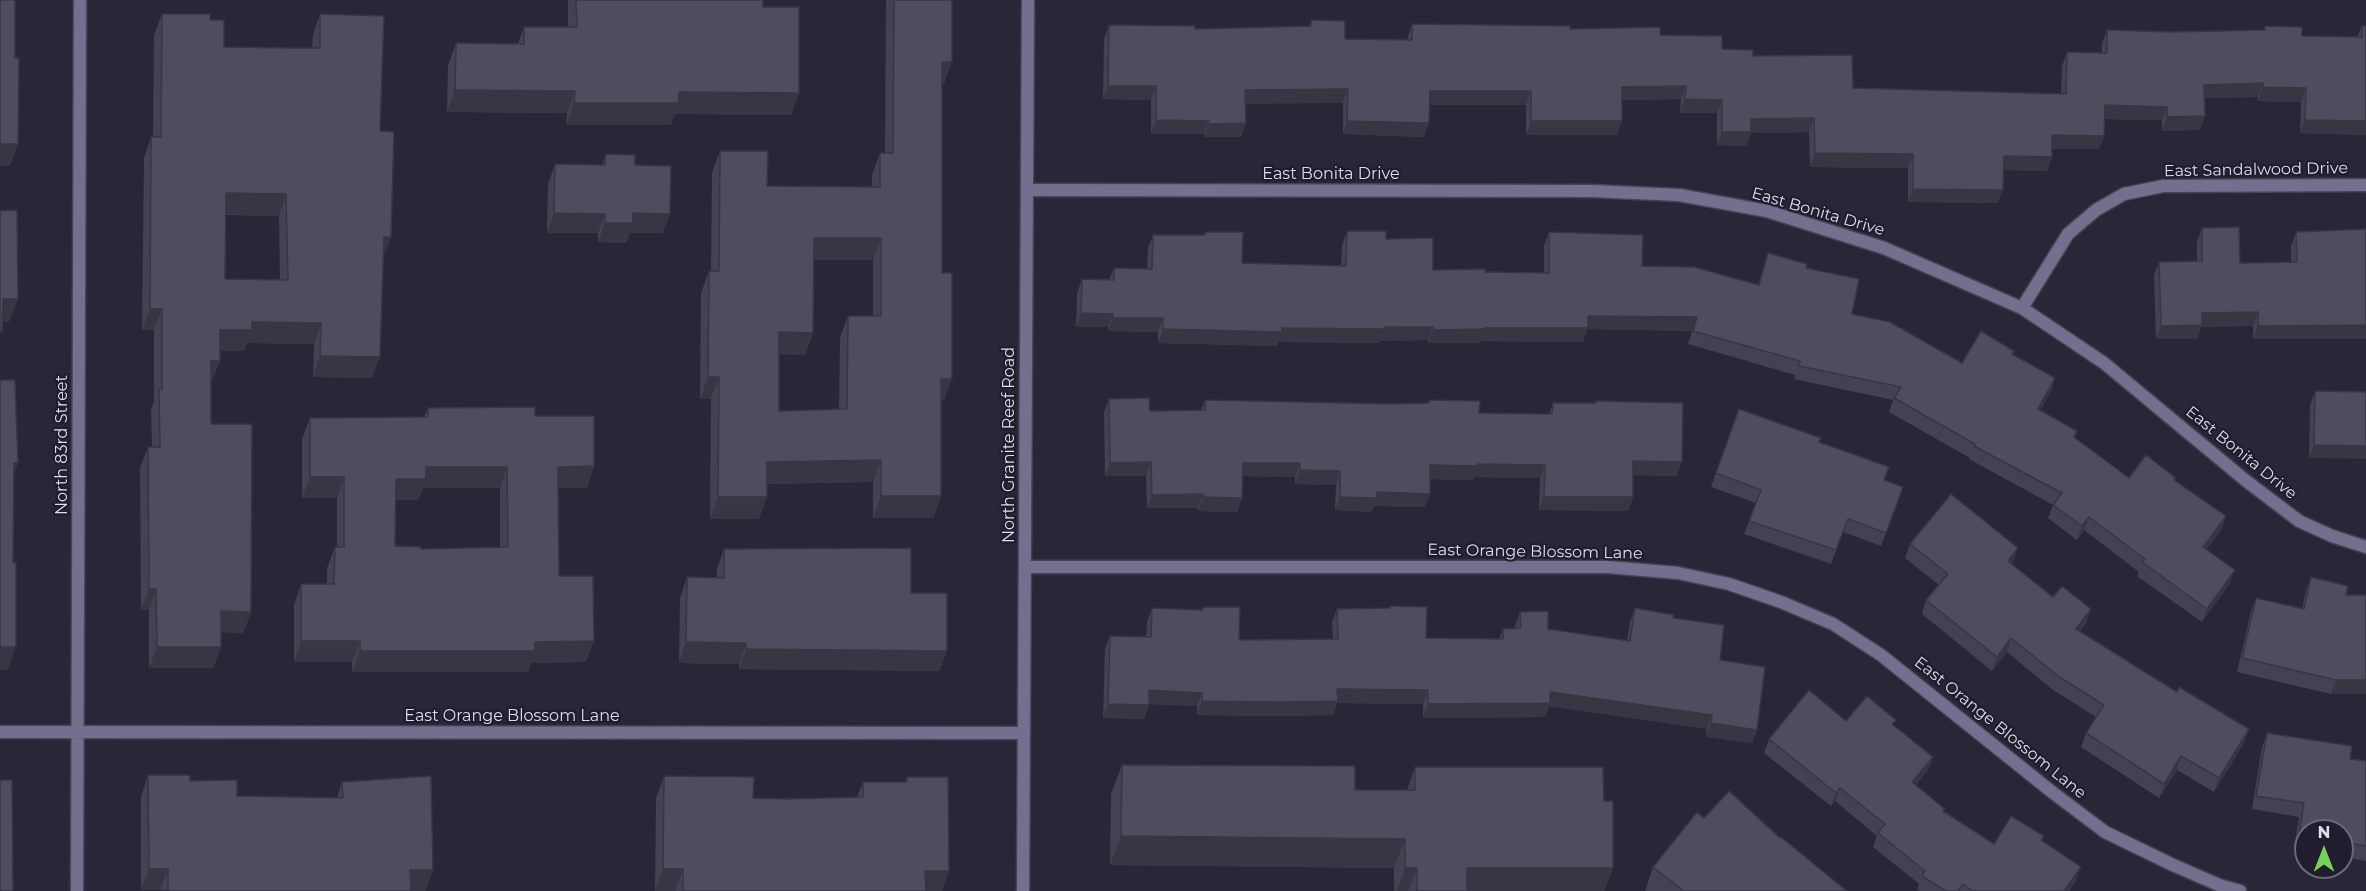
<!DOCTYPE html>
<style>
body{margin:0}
#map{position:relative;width:2366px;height:891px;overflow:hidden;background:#282738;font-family:Montserrat,sans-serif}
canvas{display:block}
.north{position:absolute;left:2294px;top:819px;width:60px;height:60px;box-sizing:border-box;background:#1f1d2e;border:2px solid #6b6a79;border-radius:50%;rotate:0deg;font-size:16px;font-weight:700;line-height:24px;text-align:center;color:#dedde9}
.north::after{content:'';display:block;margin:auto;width:21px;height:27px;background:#78d158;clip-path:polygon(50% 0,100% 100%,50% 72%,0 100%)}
</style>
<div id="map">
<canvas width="2366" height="891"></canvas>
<div class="north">N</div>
</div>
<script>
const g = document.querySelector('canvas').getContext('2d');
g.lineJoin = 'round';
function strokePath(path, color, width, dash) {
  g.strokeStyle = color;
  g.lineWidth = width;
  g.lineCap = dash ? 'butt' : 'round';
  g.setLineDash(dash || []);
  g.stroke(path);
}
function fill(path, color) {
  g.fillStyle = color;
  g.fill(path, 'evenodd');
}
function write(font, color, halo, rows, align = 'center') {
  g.font = font + ' Montserrat,sans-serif';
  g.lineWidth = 4.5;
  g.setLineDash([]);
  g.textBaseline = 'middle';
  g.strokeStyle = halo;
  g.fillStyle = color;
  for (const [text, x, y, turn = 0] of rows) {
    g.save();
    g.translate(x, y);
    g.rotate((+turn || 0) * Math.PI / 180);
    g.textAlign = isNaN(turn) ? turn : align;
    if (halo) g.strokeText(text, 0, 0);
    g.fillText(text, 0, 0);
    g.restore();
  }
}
const minor = new Path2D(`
 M1028,190L1592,191L1679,195L1767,211L1884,248L2022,308L2104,363L2245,480L2299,521L2332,536L2366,547
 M2022,308L2068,234L2096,210L2124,194L2163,186L2366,185
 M1025,567H1608L1678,573L1729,584L1781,602L1833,624L1881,655L2052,792L2105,832L2173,865L2219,885L2240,891
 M0,732L1024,733
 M77,891L80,0`);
const tertiary = new Path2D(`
 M1023,891L1028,0`);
strokePath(minor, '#454454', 15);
strokePath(tertiary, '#454454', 15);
strokePath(minor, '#73708f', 12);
strokePath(tertiary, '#73708f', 12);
fill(new Path2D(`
 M568,0H763V7L799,93L791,115L675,114L671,125H566L567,113L447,112L448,65L456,43H518L524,27H568Z
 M886,0H952L944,84H942V273L944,401H941V496L933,518H873V482L767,484L759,519H710L711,399H700L701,293L709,271H711L712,173L720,151L767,186L872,187V175L880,153H885ZM814,260H873V316H848L840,338L839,409L779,411V354L805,355L813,333Z
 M162,14L210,20L224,47L289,48H312L313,35L320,14L380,131L391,237L383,258L372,378L313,377L314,344L247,343L244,351H220L212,382H211V424L251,612L243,633L221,632V647L213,668H149V610H141L140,468L148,447H152L151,410L154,402V330H142L144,158L151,137H153L154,35ZM226,215L279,216L280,280L225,279Z
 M1311,20L1345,39L1407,40L1412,24L1570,29L1660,35L1753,56L1853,88L2061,94L2062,66L2067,52L2102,53V44L2107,30L2172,32L2263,30L2265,26L2302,36L2357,37L2362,26H2366V135L2300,133L2301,102L2258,101V97L2205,98V116L2200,130L2162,131V120L2105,119L2104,136L2099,149H2052V157L2047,171L2004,170L1998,203L1908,202V168L1810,167L1809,132L1751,133L1746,146L1717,145V113H1680L1681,99L1622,100V121L1617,135H1526V105H1429L1424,137L1343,134V103H1246L1241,137H1204V134H1151V100L1103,99L1104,39L1109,25L1195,29L1309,26Z
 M606,154L635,165L663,233H630L626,243L598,242V233H547L548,184L555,164L602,165Z
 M2202,228L2240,263L2291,262V246L2296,232L2366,229L2253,339V326L2201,327L2197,339H2156L2154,275L2159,262L2197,261V242Z
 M1347,231L1386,239L1433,270L1544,273V246L1549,232L1642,266L1758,285L1768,253L1806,268L1852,314L1962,363L2012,354L2055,378L2051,391L2040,411L2129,478L2175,480L2226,516L2221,530L2207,549L2230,583L2202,622L2137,576L2139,572L2084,530L2077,540L2048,518L2053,505L1969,459L1970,458L1889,412L1893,400L1794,379L1795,375L1688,344L1692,331L1587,329L1583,342L1481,341L1480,343H1428V340L1380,341V343L1278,342L1277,346L1158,343V332L1108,331V327H1076L1077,293L1082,279L1109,280L1114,268L1147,269L1148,248L1153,235H1204L1205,232L1242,263L1341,266L1342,245Z
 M2315,391L2366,392L2309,458L2310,405Z
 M1109,399L1150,411L1201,410L1205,400L1393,404L1428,403L1429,400L1479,413L1549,414L1553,403H1595L1596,401L1677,476L1633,475V497L1628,511L1539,510L1540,478L1474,477L1473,480L1430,479L1425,507L1374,506L1372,512L1335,510L1336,485L1295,484V477L1242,476V498L1237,512L1198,511V508H1147L1146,476H1105L1104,412Z
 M428,408L535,416L594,466L587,488H558L559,576L586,662L531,663L528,672H352V662H294V605L301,584H327V568L335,547H337V498H302V439L310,418L424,417ZM423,488H500V547L421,549L395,546L396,500H418Z
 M1739,409L1819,442L1884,480L1903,487L1881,546L1843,532L1831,564L1744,534L1756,503L1711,487Z
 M1910,544L2013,562L2011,564L2086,623L2080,631L2244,743L2214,792L2177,770L2159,798L2081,747L2086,733L2096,717L2053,690L2007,652L1992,671L1922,614L1926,600L1939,585L1905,558Z
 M724,549L911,593L947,651L939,671L739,669V664L679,663L680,598L687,577L717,578V569Z
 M2311,577L2346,595H2366V694H2331L2237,672L2251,611L2256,598L2302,608L2306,591Z
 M1203,607L1239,640L1333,639L1332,622L1337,609L1426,638L1499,639L1503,629L1515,628V626L1520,612L1548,629L1627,641L1630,622L1635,608L1673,618L1720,660L1757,730L1752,743L1706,737L1707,729L1549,706L1545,717L1423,718V704L1337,703L1333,715L1275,716L1197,715V706L1149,704L1144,719L1103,718L1105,649L1110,636L1146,637L1147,622L1152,608L1202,610Z
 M1846,721L1894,725L1933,757L1928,770L1916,785L1944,812L1994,844L2042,840L2076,881L2069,891H1920L1917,889L1919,884L1873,847L1877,836L1835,801L1831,806L1764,753L1769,739Z
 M2267,733L2350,759L2366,761V861L2342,857V831H2306V850L2294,848L2299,817L2252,809L2262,747Z
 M1122,765L1355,790H1407L1415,767L1604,801L1613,868L1604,891H1394V868L1110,865L1111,794Z
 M148,775L190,781L237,796L337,798L342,782L433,870L425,891L141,890V797Z
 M664,776L753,798L787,799L857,797L863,782H905L907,777L949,871L942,891H655L656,798Z
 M1704,818L1780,838L1847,891H1645L1653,867Z`), '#434253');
fill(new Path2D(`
 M942,62H952L944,84H934Z
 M2263,83L2258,97L2199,98L2204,85Z
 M1108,86H1156L1151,100L1103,99Z
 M1686,86L1681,99L1617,100L1622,87Z
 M2263,87L2306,88L2301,102L2258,101Z
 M1348,89L1343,103L1240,104L1245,90Z
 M455,90L575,91L567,113L447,112Z
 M1430,91H1531L1526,105H1425Z
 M679,92L799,93L791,115L675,114L671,125H566L574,103Z
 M1685,99L1722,100L1717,113H1680Z
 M2105,105L2167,107L2162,120L2100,119Z
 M2205,116L2200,130L2162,131L2167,117Z
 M1814,118L1809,132L1751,133L1746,146L1717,145L1722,132L1751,119Z
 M1156,120L1209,121L1204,134H1151Z
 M2305,120L2366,121V135L2300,133Z
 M1347,121L1429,123L1424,137L1343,134Z
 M1531,121H1622L1617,135H1526Z
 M1246,123L1241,137H1204L1209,124Z
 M2052,135L2104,136L2099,149H2047Z
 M0,144H18L10,166H0Z
 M1815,153L1913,154L1908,168L1810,167Z
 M2004,156L2052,157L2047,171L1999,170Z
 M1913,189L2003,190L1998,203L1908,202Z
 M226,193L286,194L279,216L218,214Z
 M554,213L605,214L598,233H547Z
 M633,213L670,214L663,233H630L626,243L598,242L605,223Z
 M384,237H391L383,258Z
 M814,238H881L873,260H806Z
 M3,299H18L9,322H0Z
 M150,309H162L154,330H142Z
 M2258,312L2253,326L2201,327L2197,339H2156L2161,326L2202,313Z
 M1081,313L1113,314L1108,327H1076Z
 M1588,316L1697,317L1692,331L1587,329L1583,342L1481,341L1480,343H1428L1433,330L1485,328Z
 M1113,318H1163L1158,332L1108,331Z
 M252,322L321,323L314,344L247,343L244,351H212L220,330Z
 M2366,325V339H2253L2258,326Z
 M1433,327L1428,340L1380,341V343L1278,342L1277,346L1158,343L1163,329Z
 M779,332L813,333L805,355L771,354Z
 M320,356L380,357L372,378L313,377Z
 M211,361H220L212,382H203Z
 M708,377H719L711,399H700Z
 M2055,378L2051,391L2033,423L2038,409Z
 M941,379H952L944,401H933Z
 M2314,445L2366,446V459L2309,458Z
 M881,460L873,482L759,484L767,462Z
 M1633,461L1682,462L1677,476L1628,475Z
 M1151,462L1146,476H1105L1110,463Z
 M14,463H18L9,486Z
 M1243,463H1300L1295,477L1238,476Z
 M1478,464L1545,465L1540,478L1474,477L1473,480L1425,479L1430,465Z
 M594,466L587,488H551L558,467Z
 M426,467H507L500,488H423L418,500H389L396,479Z
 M1300,470L1340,471L1336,485L1295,484Z
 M310,477H344L337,498H302Z
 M1377,492L1430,494L1425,507L1374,506L1372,512L1335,510L1340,497Z
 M1203,494L1198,508H1147L1152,495Z
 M881,496H941L933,518H873Z
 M718,497H767L759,519H710Z
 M1203,497L1242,498L1237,512L1198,511Z
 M1544,497H1633L1628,511L1539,510Z
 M2226,516L2221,530L2198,560L2203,547Z
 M2089,517L2084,530L2077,540L2082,526Z
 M2018,548L2013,562L2003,575L2008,561Z
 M2235,570L2230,583L2202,622L2207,609Z
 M149,589H156L149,610H141Z
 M2091,609L2086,623L2071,642L2076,629Z
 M221,611L251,612L243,633L213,632Z
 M2011,638L2007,652L1992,671L1997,657Z
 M301,641H360L352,662H294Z
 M594,641L586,662L531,663L528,672H352L360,651L535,642Z
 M686,642L746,643L739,664L679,663Z
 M0,647H16L8,670H0Z
 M157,647H221L213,668H149Z
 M746,649L947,651L939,671L739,669Z
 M2336,680H2366V694H2331Z
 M1337,689L1428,690L1423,704L1337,703L1333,715L1275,716L1197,715L1202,701Z
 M1149,690L1202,693L1197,706L1144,704Z
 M1550,692L1712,715L1707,729L1549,706L1545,717L1423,718L1428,704Z
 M1108,704L1149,705L1144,719L1103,718Z
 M1711,723L1757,730L1752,743L1706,737Z
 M2249,729L2244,743L2214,792L2219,778Z
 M2181,756L2177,770L2159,798L2164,784Z
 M1933,757L1928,770L1908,796L1912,782Z
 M1840,788L1835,801L1831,806L1836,793Z
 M1121,836L1405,839L1394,868L1110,865Z
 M2081,867L2076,881L2069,891H2064Z
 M1405,868H1417L1408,891H1397Z
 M1467,868H1613L1604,891H1459Z
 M149,869H168L160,890H141Z
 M663,869H683L675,891H655Z
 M410,870H433L425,891H403Z
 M925,871H949L942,891H918Z`), '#373643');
const building = new Path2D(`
 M0,0H15V58H19L18,144H0Z
 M576,0H763V7H799V93L679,92V103H574L575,91L455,90L456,43L524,44V27H577Z
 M894,0H952V62H942V273H952V379H941V496H881V460L767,462V497H718L719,377H708L709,271H719L720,151H768L767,186L880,187V153H893ZM814,238H881V316H848L847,409L779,411V332L813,333Z
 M162,14H210V20H224V47L289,48H320V14L384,16L380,131L394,132L391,237H384L380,357L320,356L321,323L252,322V330H220V361H211V424H252L251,612L221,611V647H157L156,589H149L148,447H160L159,389H162V309H150L151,137H161ZM226,193L286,194L288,280L225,279Z
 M1311,20L1345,21V39L1412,40V24L1570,26V29L1660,27V35L1722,36V49L1753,50V56L1852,55L1853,88L2066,94L2067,52L2107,53V30L2172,32L2265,30V26L2302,27V36L2362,37V26H2366V121L2305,120L2306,88L2263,87V83L2204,85L2205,116L2167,117V107L2105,105L2104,136L2052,135V157L2004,156L2003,190L1913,189V154L1815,153L1814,118L1751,119V132H1722V100L1685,99L1686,86L1622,87V121H1531V91H1430L1429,123L1347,121L1348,89L1245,90L1246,123L1209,124V121L1156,120V86H1108L1109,25L1195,26V29L1311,26Z
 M606,154L635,155V165L671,166L670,214L633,213V223H605V214L554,213L555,164L605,165Z
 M17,210L18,299H3L2,332H0V211Z
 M2239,227L2240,263L2297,262L2296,232L2366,229V325L2258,326V312L2202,313V325L2161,326L2159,262L2202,261V228Z
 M1347,231H1386V239L1433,238V270L1485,269V272L1549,273V232L1643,235L1642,266L1694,267L1759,285L1768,253L1807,264L1806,268L1859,279L1852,314L1890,322L1962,363L1981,331L2014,351L2012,354L2055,378L2038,409L2077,431L2074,437L2129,478L2146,455L2176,478L2174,480L2226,516L2203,547L2235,570L2207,609L2142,562L2145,559L2089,517L2082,526L2053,505L2062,493L1974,446L1975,444L1894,398L1901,387L1799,366L1800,361L1693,331L1697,317L1588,316V328H1485V329L1433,330V327H1385V329L1282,328V332L1163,329V318H1113V314L1081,313L1082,279L1114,280V268L1152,269L1153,235H1205V232H1243L1242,263L1346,266Z
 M0,380H15L18,463H14L13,563H16V647H0Z
 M2315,391L2366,392V446L2314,445Z
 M1149,398L1150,411L1205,410V400L1393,404L1429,403V400L1480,401L1479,413L1552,414L1553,403H1596V401L1683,403L1682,462L1633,461V497H1544L1545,465L1478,464V466L1430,465V494L1377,492V498L1340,497V471L1300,470V463H1243L1242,498L1203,497V494L1152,495L1151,462L1110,463L1109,399Z
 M535,407V416H594V466L558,467L559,576H593L594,641L535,642V651H360V641H301V584H334L335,547H344V477H310V418L428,417V408ZM426,467H507L508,547L421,549V547L395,546L396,479H426Z
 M1739,409L1821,438L1819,442L1889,467L1884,480L1903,487L1886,533L1848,519L1836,550L1749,521L1761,490L1716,473Z
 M1951,494L2018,548L2008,561L2053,597L2062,586L2091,609L2076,629L2177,692L2179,687L2249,729L2219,778L2181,756L2164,784L2086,733L2104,705L2058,676L2011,638L1997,657L1926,600L1948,574L1910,544Z
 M911,548V593H947V651L746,649V643L686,642L687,577L724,578V549Z
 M2311,577L2348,586L2346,595H2366V680H2336L2242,658L2256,598L2304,609Z
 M1390,606L1427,607L1426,638L1503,639V629L1521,628L1520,612L1548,611V629L1630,641L1635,608L1674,615L1673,618L1724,625L1720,660L1765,667L1757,730L1711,723L1712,715L1550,692V703L1428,704V690L1337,689L1338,701L1279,702L1202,701V693L1149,690V705L1108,704L1110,636L1151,637L1152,608L1203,610V607H1240L1239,640L1338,639L1337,609L1390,608Z
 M1809,690L1846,721L1867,696L1896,720L1892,724L1933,757L1912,782L1945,809L1943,811L1994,844L2011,816L2044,836L2041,840L2081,867L2064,891H1973L1963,884L1958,891H1946L1922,876L1925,871L1878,833L1885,824L1840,788L1836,793L1769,739Z
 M2267,733L2352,746L2350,759L2366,761V846L2342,842V831H2306V836L2299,835L2304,803L2256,796Z
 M1122,765L1355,766V790H1415V767H1603L1604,801H1613V868H1467V891H1417V868H1405V839L1121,836Z
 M148,775H190V781L237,780V796L343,798L342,782L431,776L433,870H410L411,891H168V869H149Z
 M664,776L754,777L753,798L787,799L863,797V782H907V777H948L949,871H925L926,891H683V869H663Z
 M0,780H12L13,891H0Z
 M1729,791L1780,838L1781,837L1847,891H1684L1653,867L1697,812L1704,818Z`);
fill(building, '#4e4d60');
strokePath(building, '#373643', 1.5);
write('16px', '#dedde9', '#1f1d2e', [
 ["East Sandalwood Drive",2256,170,-1],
 ["East Bonita Drive",1331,174],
 ["East Bonita Drive",1818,212,16],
 ["North 83rd Street",62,445,-90],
 ["North Granite Reef Road",1009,445,-90],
 ["East Bonita Drive",2241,453,39],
 ["East Orange Blossom Lane",1535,552,1],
 ["East Orange Blossom Lane",512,716],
 ["East Orange Blossom Lane",2000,728,39]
]);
</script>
